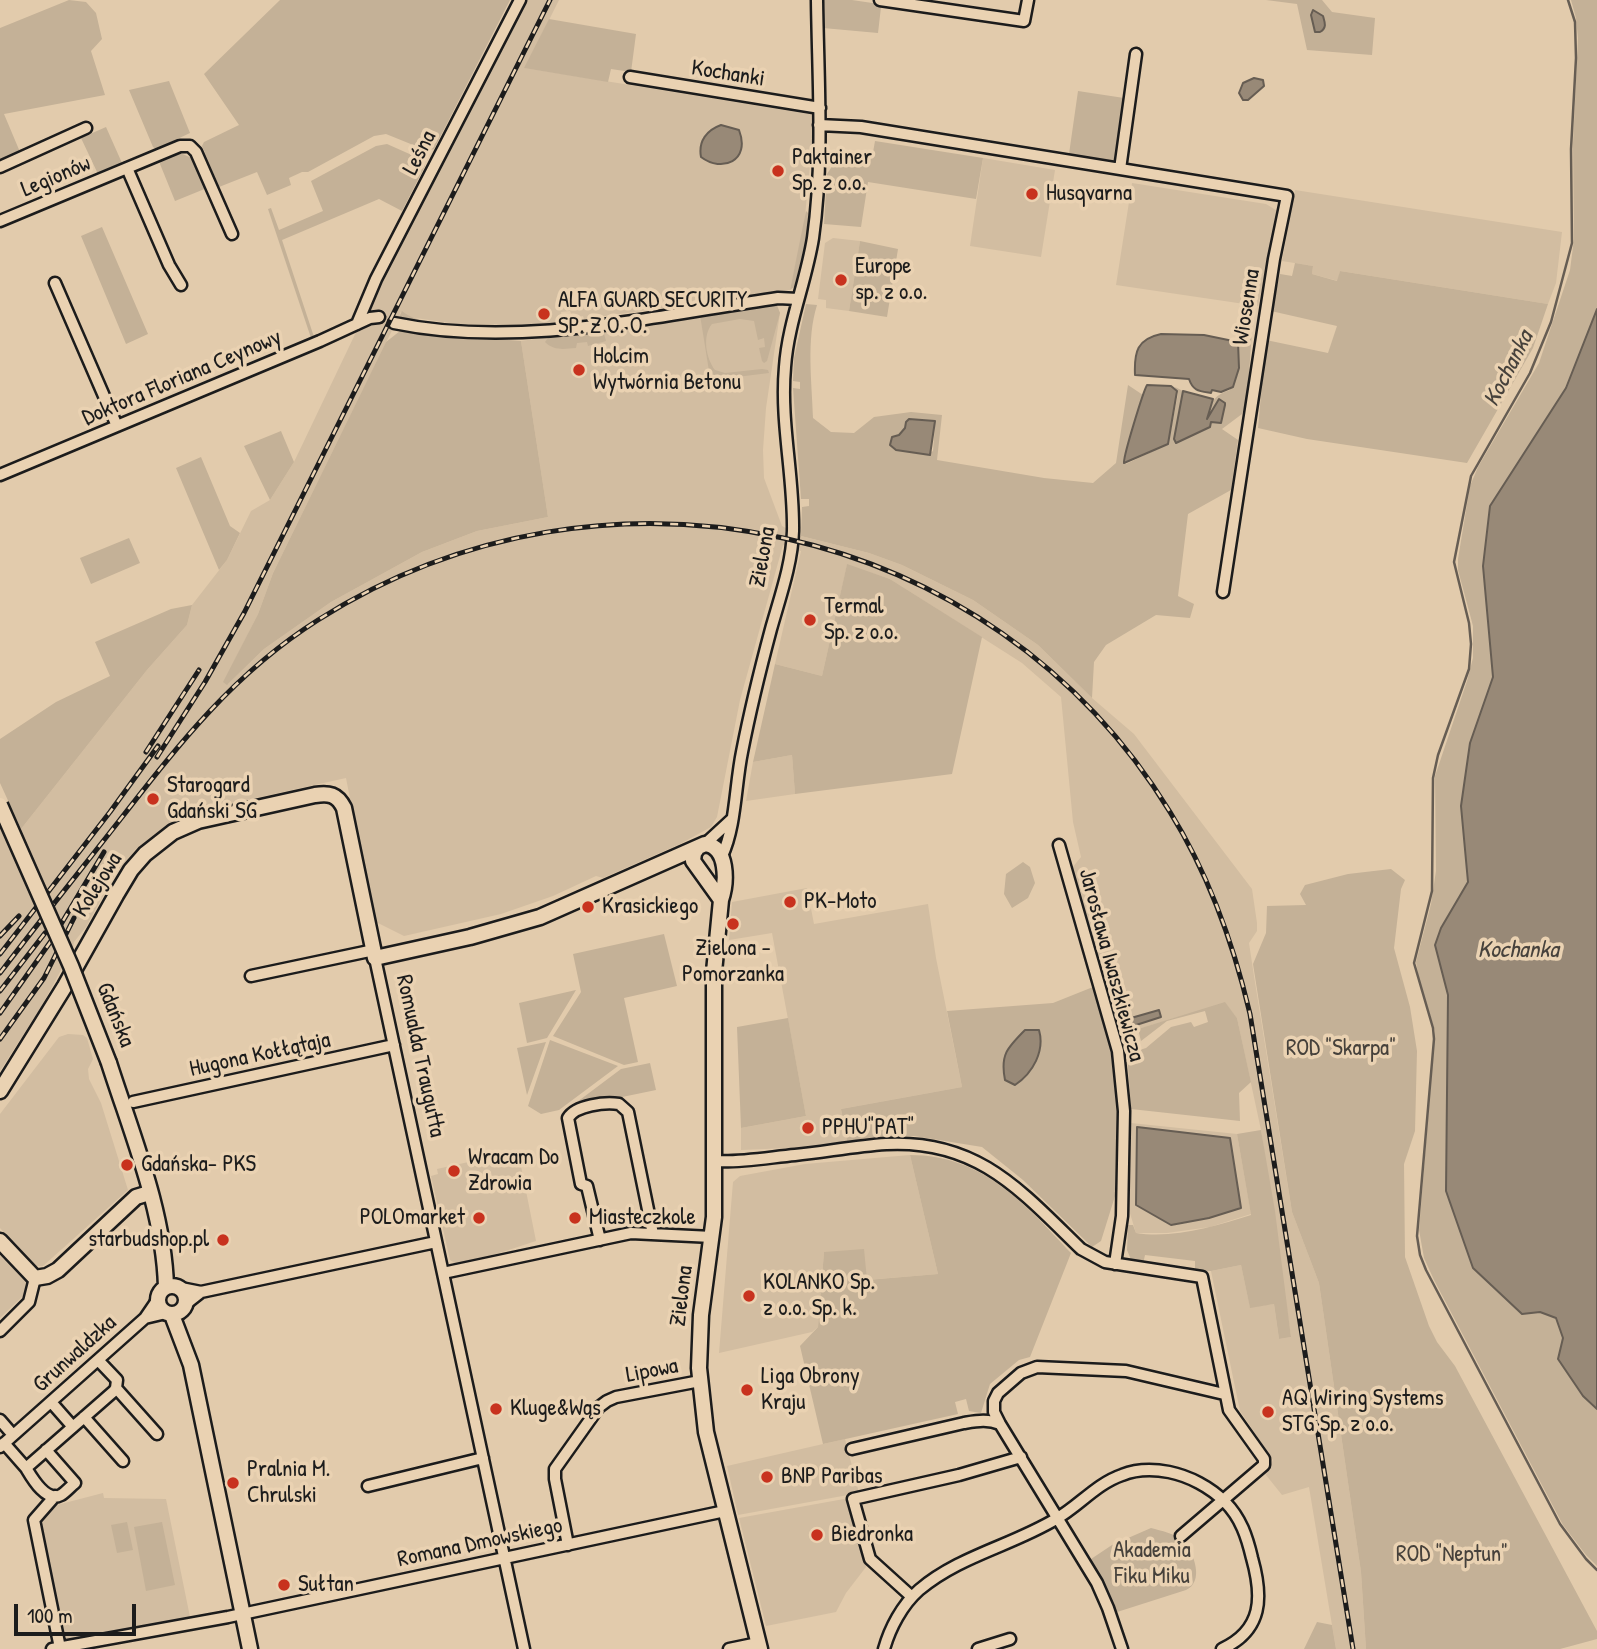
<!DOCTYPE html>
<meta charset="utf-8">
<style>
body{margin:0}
#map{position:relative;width:1597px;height:1649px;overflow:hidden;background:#e2cbac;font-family:"Patrick Hand",sans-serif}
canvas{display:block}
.scale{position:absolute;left:14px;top:1604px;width:122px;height:32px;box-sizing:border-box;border:4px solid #1c1c1c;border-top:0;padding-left:9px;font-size:21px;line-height:24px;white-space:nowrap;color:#1c1c1c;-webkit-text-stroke:5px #ead2b2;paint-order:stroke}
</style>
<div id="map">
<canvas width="1597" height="1649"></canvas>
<div class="scale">100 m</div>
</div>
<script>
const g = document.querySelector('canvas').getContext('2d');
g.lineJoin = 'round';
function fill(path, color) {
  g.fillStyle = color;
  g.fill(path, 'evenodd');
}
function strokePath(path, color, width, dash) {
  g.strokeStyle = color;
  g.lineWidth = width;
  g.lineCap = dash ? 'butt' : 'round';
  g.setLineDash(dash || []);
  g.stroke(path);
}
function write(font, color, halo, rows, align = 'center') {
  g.font = font + ' "Patrick Hand",sans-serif';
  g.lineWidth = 7;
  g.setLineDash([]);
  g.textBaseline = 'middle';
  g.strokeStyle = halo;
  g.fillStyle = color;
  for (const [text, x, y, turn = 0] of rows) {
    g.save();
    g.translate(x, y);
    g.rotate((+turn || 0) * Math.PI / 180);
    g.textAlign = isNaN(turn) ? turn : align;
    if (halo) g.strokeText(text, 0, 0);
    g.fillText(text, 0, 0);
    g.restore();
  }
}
fill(new Path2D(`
 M524,0H559L525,68L815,115L804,226L790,290L584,319L583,316L573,318L570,311L561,312L562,320L556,325L456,324L409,317L401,312L273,573L258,614L224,682L228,684L264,649L331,602L422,552L477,531L548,517L521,341L777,304L780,313L766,408L763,450L764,478L782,526L801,536L869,553L902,565L973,600L1038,645L1092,698L1134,734L1252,889L1257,923V931L1249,943L1254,976L1292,1212L1319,1283L1361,1572L1366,1649H1336L1309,1487L1282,1495L1262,1470L1271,1464L1273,1460L1240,1411L1211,1271L1241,1265L1250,1307L1274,1304L1279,1339L1291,1337L1261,1130L1237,1018L1225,1003L1122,1034L1072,868L1081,857L1073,822L1061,697L1022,663L890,579L847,565L822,676L775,664L801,551L783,545L740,700L717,817L711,827L680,844L603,878L596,876L553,896L501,914L404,936L374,921L346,778L170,817L172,822L135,850L115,874L86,927L74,942L73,948L41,1007L0,1071V828L5,840L21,829L147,670L187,625L192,605L227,560L251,511L270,500L294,462L380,282Z
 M983,158L1055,170L1041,257L970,246Z
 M1132,183L1266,204L1279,212L1258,306L1116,285Z
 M1295,190L1562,232L1556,283L1548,304L1340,271L1338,281L1312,274L1313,266L1282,261Z
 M833,238L860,241L849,311L826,308V300L818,299L825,243Z
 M792,755L795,794L746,801L753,762Z
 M807,888L814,924L928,904L936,958L962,1087L841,1109L847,1141L812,1147L741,1150V1128L806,1116L772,933L729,940L732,902Z
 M68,1034L83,1035L87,1038L93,1059L88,1069L89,1079L101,1103L128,1190L43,1266H34L0,1228V1114L59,1037Z
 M1131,1123L1237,1134L1251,1214L1210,1227L1167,1233H1136L1129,1210Z
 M518,1151L536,1241L487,1257L456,1264L450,1260L431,1176L438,1174L437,1169Z
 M910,1155L938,1274L866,1280L824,1252L818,1327L812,1332L719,1353L733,1182L740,1176L805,1164Z
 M0,1253L26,1283L23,1296L0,1318Z
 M845,1439L859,1493L738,1515L727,1466Z
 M103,1493L104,1498L166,1499L190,1617L63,1640L38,1520L53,1506Z
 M844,1499L849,1503L866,1567L846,1593L836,1612L766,1626L739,1518Z`), '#d2bda1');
fill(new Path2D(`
 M69,0L86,2L96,13L102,39L91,51L105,95L4,114L20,152L0,160V28Z
 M280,0H510L434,149L428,151L386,134L374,136L308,172H302L289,178L291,185L267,195L257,172L219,187L202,146L204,142L239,125L204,74Z
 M823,0H852L879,4L881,7L878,33L823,28Z
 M1266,0H1322L1332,12L1375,18L1372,55L1307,50L1297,4Z
 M1571,0H1597V309L1566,388L1533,442L1483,566L1493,677L1470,743L1461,806L1468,882L1441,928L1435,945L1448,995L1446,1191L1540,1312L1556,1318L1563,1338L1559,1359L1583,1396L1597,1409V1566L1586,1555L1563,1525L1434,1280L1424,1258L1419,1230L1435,1031L1419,979L1416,962L1431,904L1436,871L1435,776L1467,681L1473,658V626L1458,570V559L1470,486L1478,467L1539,363L1570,270L1574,239L1573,143L1578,38L1576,18Z
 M549,19L636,34L631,72L611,69L608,82L524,68Z
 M169,81L190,133L156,149L153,147L129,90Z
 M1078,91L1124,98L1115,161L1069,154Z
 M106,127L122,163L98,174L81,138Z
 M875,141L983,158L976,199L868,182L861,227L824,224L827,174L840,154L872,158Z
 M387,144L423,160L425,166L402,211L379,199L282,240L314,337L311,338L268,209L271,208L279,230L323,211L311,181L376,146Z
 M178,152L194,159L207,188L175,201L160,164L161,159Z
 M806,211L808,213L806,241L794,287L790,290Z
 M102,227L148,334L126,344L81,236Z
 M860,241L898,249L887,317L849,311Z
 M1295,263L1313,266L1312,274L1337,281L1340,271L1548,304L1533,348L1467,463L1307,439L1258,428L1266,340L1328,353L1337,326L1271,311L1280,274L1292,276Z
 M776,304L780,313L767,361L764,363L762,361L759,348L765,347L764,338L758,340L754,321L740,319L712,324C702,336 706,358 715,370L725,373L762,369L768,370L769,373L712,380L711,371H709L700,315Z
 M806,304L817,305C806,340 812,382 813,418L831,432L854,433L874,417L911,412L942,415L937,460L1044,478L1093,483L1116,463L1128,385L1143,395L1123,460L1126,464L1168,444L1178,394L1175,387L1183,391L1174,439L1179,441L1210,427L1211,422L1221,421L1224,409L1219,399L1208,419L1207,415C1211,401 1216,394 1230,390L1238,342L1252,332L1247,401L1242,414L1222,429L1238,440L1231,490L1188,514L1178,596L1194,604L1190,618L1156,615L1106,645L1094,662L1092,698L1038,645L973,600L902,565L869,553L801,536L802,507L809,506V499H801L793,388L800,389V382L793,381L794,358ZM935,424L933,451L927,455L896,450L890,445L891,437L899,435L905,428Z
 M402,311C421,328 478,325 504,325V330L449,327L398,319Z
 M603,330L606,341L588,346L587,342L577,343L576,348C564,349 554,351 545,342L548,338L556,336Z
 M400,331L521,341L548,517L477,531L422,552L331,602L264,649L227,685L223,682L258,614L273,573L386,342Z
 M281,431L294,462L270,500L244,446Z
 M201,457L230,526L240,533L227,560L219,570L176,468Z
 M129,538L140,563L91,584L80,558Z
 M847,564L890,579L982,637L952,774L795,794L792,755L753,762L775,664L822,676Z
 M192,605L187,625L147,670L21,829L0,783V739L56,702L110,676L95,642L171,609Z
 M1023,862L1030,867L1035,883L1028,898L1012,908L1004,894L1006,874Z
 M1391,869L1405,880L1401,889L1394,948L1410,1007L1417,1051L1415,1131L1404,1164L1405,1257L1429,1326L1437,1342L1455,1366L1597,1631V1639L1560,1649H1366L1361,1572L1319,1283L1292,1212L1253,964L1266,933L1267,906L1306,905L1300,894L1305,885L1348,874Z
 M664,934L677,986L624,998L638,1062L624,1065L553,1036L581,992L573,954Z
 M1093,987L1110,1045L1117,1108L1115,1196L1101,1241L1092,1247L1023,1180L982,1147L914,1136H881L847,1141L841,1109L962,1087L947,1011L1053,1003Z
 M576,990L547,1038L527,1043L519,1003Z
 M1225,1002L1237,1018L1251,1082L1239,1093L1240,1121L1131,1109L1127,1054L1146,1048L1171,1027L1191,1022L1194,1027L1208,1022L1205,1011L1167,1021L1141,1041L1138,1029Z
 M788,1018L806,1116L741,1128L737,1027Z
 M550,1040L618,1066L559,1110L541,1114L528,1106Z
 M546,1042L527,1095L517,1048Z
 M650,1063L656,1090L569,1108L621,1069Z
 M1261,1130L1275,1211L1291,1337L1279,1339L1274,1304L1250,1308L1241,1265L1211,1271H1195V1261L1145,1255L1143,1264L1132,1262L1127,1250L1128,1225H1133L1136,1233C1174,1239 1215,1226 1251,1215L1237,1134Z
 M910,1155C983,1155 1025,1204 1071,1253L1030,1357L1019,1360L990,1384L981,1413L969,1411L966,1399L955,1402L958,1414L823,1444L800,1346L818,1327L824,1252L864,1249L867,1280L938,1274Z
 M127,1522L133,1550L117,1553L111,1525Z
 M162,1522L175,1585L146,1591L134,1527Z
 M1151,1528C1161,1531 1175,1533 1183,1541C1195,1554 1204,1582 1186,1590L1114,1613L1088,1561L1112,1545Z
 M1317,1622L1332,1625L1336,1649H1304Z`), '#c4b197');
const water = new Path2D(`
 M1313,10L1323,16C1325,23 1327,28 1320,32H1315L1311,15Z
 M1254,78L1263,80L1264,86L1248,100H1243L1239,93L1243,83Z
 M721,125L739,130C751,161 722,173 701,157C698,141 707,130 721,125Z
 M1597,309V1409L1583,1396L1558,1359L1563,1338L1556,1318L1540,1312L1522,1314L1473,1268L1446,1191L1448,995L1435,945L1441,928L1468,882L1461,806L1470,743L1493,677L1483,566L1490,506L1566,388Z
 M1161,334L1204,335L1238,342L1239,368L1233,387L1221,392L1212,390L1211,393C1199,391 1193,391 1189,379L1135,375C1134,352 1137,339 1161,334Z
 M1147,385L1171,386L1177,391L1168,444L1124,463C1123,457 1143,392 1147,385Z
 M1183,391L1213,399L1207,419L1219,399L1225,403V405L1221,423L1211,422L1210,427L1176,443L1174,439Z
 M909,419L935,421L930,455L896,450L890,445L892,437L899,435L905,428L906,422Z
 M1159,1010L1161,1017L1133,1026L1131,1018Z
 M1025,1030H1039C1045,1051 1033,1073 1015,1085L1005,1080C1000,1055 1007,1048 1025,1030Z
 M1137,1127L1230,1138L1241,1208L1209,1218L1171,1225L1136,1205Z`);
fill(water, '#988977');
strokePath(water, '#665d53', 2);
strokePath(new Path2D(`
 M1568,0L1575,22L1576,58L1571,149L1572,243L1551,322L1530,373L1471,476L1454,562L1469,623L1471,644L1469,669L1438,755L1433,778L1432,891L1414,963L1433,1028L1434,1039L1417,1236L1420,1255L1426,1270L1560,1524L1586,1559L1597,1570`), '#665d53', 2.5);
const street = new Path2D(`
 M880,0L1024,21L1028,0
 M630,77L820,108
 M819,125L861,127L1287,196L1274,259L1223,592
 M0,167L86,128
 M127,168L169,265L181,285
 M1120,169L1136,54
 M0,221L180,146H190L196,152L232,234
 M55,283L117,426
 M394,323C519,349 654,316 778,298L798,299
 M357,324L376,279L520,0
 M0,475L320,341L370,318L379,317
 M705,844L731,820
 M1059,845L1118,1051L1124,1111L1122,1216L1115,1264
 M722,856C736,826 735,786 742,752C750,711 760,670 771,629C780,597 792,564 793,531C794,476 780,422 785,367C788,323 806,282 813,238C824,160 818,79 817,0
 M375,958L524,1649
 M251,976L374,950
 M133,1102L394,1045
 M715,1161C738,1163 772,1157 795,1155C825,1152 855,1146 886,1144C978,1139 1021,1191 1081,1249L1105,1262L1202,1277L1229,1410L1264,1459V1465L1181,1536
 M600,1240L587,1186L581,1184L568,1118C576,1105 605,1102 619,1104L628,1112L653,1234
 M443,1273L631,1233L712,1237
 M181,1288L201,1292L436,1242
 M187,1303L201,1292
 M145,1318L166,1313
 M0,1331L29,1302L35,1278
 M116,1388L157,1434
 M51,1402L73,1427
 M84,1417L123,1461
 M0,1420L13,1435
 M4,1443L26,1468L114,1391L116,1388L117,1380L98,1360
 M0,1447L145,1318L158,1299
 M852,1449L964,1423C977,1421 988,1419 1000,1424
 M26,1468C32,1478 46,1503 61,1495C66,1492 71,1486 75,1483L46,1450
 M368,1486L483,1458
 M55,1496L34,1520L60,1648
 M568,1545L555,1479V1469L599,1407L607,1401L616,1397L700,1381
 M912,1597L870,1559L853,1499L959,1475L1021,1457
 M52,1649L228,1617L725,1511
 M729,1649L758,1643
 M884,1649C890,1628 902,1605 919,1590C959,1556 1011,1546 1056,1519C1079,1506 1096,1484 1122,1475C1137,1469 1153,1469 1169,1472C1189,1476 1210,1487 1225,1502C1241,1518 1247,1537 1252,1558C1263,1597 1263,1630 1222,1649
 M978,1649L1010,1639
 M1122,1649L1108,1608L1097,1583L1000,1424L994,1412V1401L998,1393L1021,1373L1037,1367L1126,1371L1224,1394`);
const secondary = new Path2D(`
 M698,847L694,853L693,861L721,900
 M109,1063C132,1135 164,1211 166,1287
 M0,1091L65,986L116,895L131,870L145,854L173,832L198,821L315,795C329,793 337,794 344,808L375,958L470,937L540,917L705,844C728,846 727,882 721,900L714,972V1217L701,1315L699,1368L706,1432L760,1649
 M0,1241L35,1278L47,1276L58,1270L136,1197L149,1193
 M158 1300a14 14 0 1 1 28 0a14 14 0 1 1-28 0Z
 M172,1315L191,1365L250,1649`);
strokePath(street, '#1c1c1c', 15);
strokePath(secondary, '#1c1c1c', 19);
strokePath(street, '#ead2b2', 10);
strokePath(secondary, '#ead2b2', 14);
const rail = new Path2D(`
 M146,752L199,670
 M157,757L205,682L244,613L550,0
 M0,936L19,916
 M0,954L110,812L158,746
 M0,973C39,922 79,872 119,821C179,744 234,673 318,620C604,438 992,520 1170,812C1209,875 1233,942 1250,1014L1353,1649
 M0,991L45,933
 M0,1013L51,941L104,852
 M0,1039L44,978L74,918`);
strokePath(rail, '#1c1c1c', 5);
strokePath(rail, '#ead2b2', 2.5, [8]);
const secondaryBridge = new Path2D(`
 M0,805L71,966L109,1063`);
strokePath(secondaryBridge, '#1c1c1c', 19, []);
strokePath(secondaryBridge, '#ead2b2', 14);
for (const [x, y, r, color] of [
 [778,171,7,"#c8321e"],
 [1032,194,7,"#c8321e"],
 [841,280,7,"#c8321e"],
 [544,314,7,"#c8321e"],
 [579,370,7,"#c8321e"],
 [810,620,7,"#c8321e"],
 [153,799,7,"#c8321e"],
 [790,902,7,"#c8321e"],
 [588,907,7,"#c8321e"],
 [733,924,7,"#c8321e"],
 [808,1128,7,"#c8321e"],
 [127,1165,7,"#c8321e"],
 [454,1171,7,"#c8321e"],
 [479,1218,7,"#c8321e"],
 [575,1218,7,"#c8321e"],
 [223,1240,7,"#c8321e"],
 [749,1296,7,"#c8321e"],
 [747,1390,7,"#c8321e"],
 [496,1409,7,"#c8321e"],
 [1268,1412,7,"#c8321e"],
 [767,1477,7,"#c8321e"],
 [233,1483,7,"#c8321e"],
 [817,1535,7,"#c8321e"],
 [284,1585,7,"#c8321e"]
]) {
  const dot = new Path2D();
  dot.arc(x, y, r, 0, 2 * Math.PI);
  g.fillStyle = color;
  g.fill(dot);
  strokePath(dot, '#ead2b2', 2.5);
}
write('23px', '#1c1c1c', '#ead2b2', [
 ["Kochanki",728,74,9],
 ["Leśna",420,153,-63],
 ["Legionów",56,177,-23],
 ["Wiosenna",1247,307,-81],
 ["Doktora Floriana Ceynowy",182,378,-23],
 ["Zielona",763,557,-80],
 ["Kolejowa",98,885,-58],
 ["Jarosława Iwaszkiewicza",1111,965,75],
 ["Gdańska",115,1015,68],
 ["Hugona Kołłątaja",260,1055,-12],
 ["Romualda Traugutta",420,1056,78],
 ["Zielona",682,1296,-83],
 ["Grunwaldzka",75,1354,-42],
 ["Lipowa",652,1371,-11],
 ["Romana Dmowskiego",480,1543,-12]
]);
write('23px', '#1c1c1c', '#ead2b2', [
 ["Paktainer",792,158],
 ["Sp. z o.o.",792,184],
 ["Husqvarna",1046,194],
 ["Europe",855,267],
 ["sp. z o.o.",855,293],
 ["ALFA GUARD SECURITY",558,301],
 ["SP. Z O. O.",558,327],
 ["Holcim",593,357],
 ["Wytwórnia Betonu",593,383],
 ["Termal",824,607],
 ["Sp. z o.o.",824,633],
 ["Starogard",167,786],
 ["Gdański SG",167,812],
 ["PK-Moto",804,902],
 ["Krasickiego",602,907],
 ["Zielona -",733,949,"center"],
 ["Pomorzanka",733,975,"center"],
 ["PPHU\"PAT\"",822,1128],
 ["Wracam Do",468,1158],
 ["Zdrowia",468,1184],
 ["Gdańska- PKS",141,1165],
 ["POLOmarket",465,1218,"right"],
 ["Miasteczkole",589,1218],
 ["starbudshop.pl",209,1240,"right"],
 ["KOLANKO Sp.",763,1283],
 ["z o.o. Sp. k.",763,1309],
 ["Liga Obrony",761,1377],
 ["Kraju",761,1403],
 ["AQ Wiring Systems",1282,1399],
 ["STG Sp. z o.o.",1282,1425],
 ["Kluge&Wąs",510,1409],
 ["Pralnia M.",247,1470],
 ["Chrulski",247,1496],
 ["BNP Paribas",781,1477],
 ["Biedronka",831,1535],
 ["Sułtan",298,1585]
], 'left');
write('23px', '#46413b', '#ead2b2', [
 ["ROD \"Skarpa\"",1341,1049],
 ["Akademia",1152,1551],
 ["Fiku Miku",1152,1577],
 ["ROD \"Neptun\"",1452,1555]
]);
write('italic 24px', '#47423c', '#ead2b2', [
 ["Kochanka",1509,369,-63],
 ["Kochanka",1518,951]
]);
</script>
